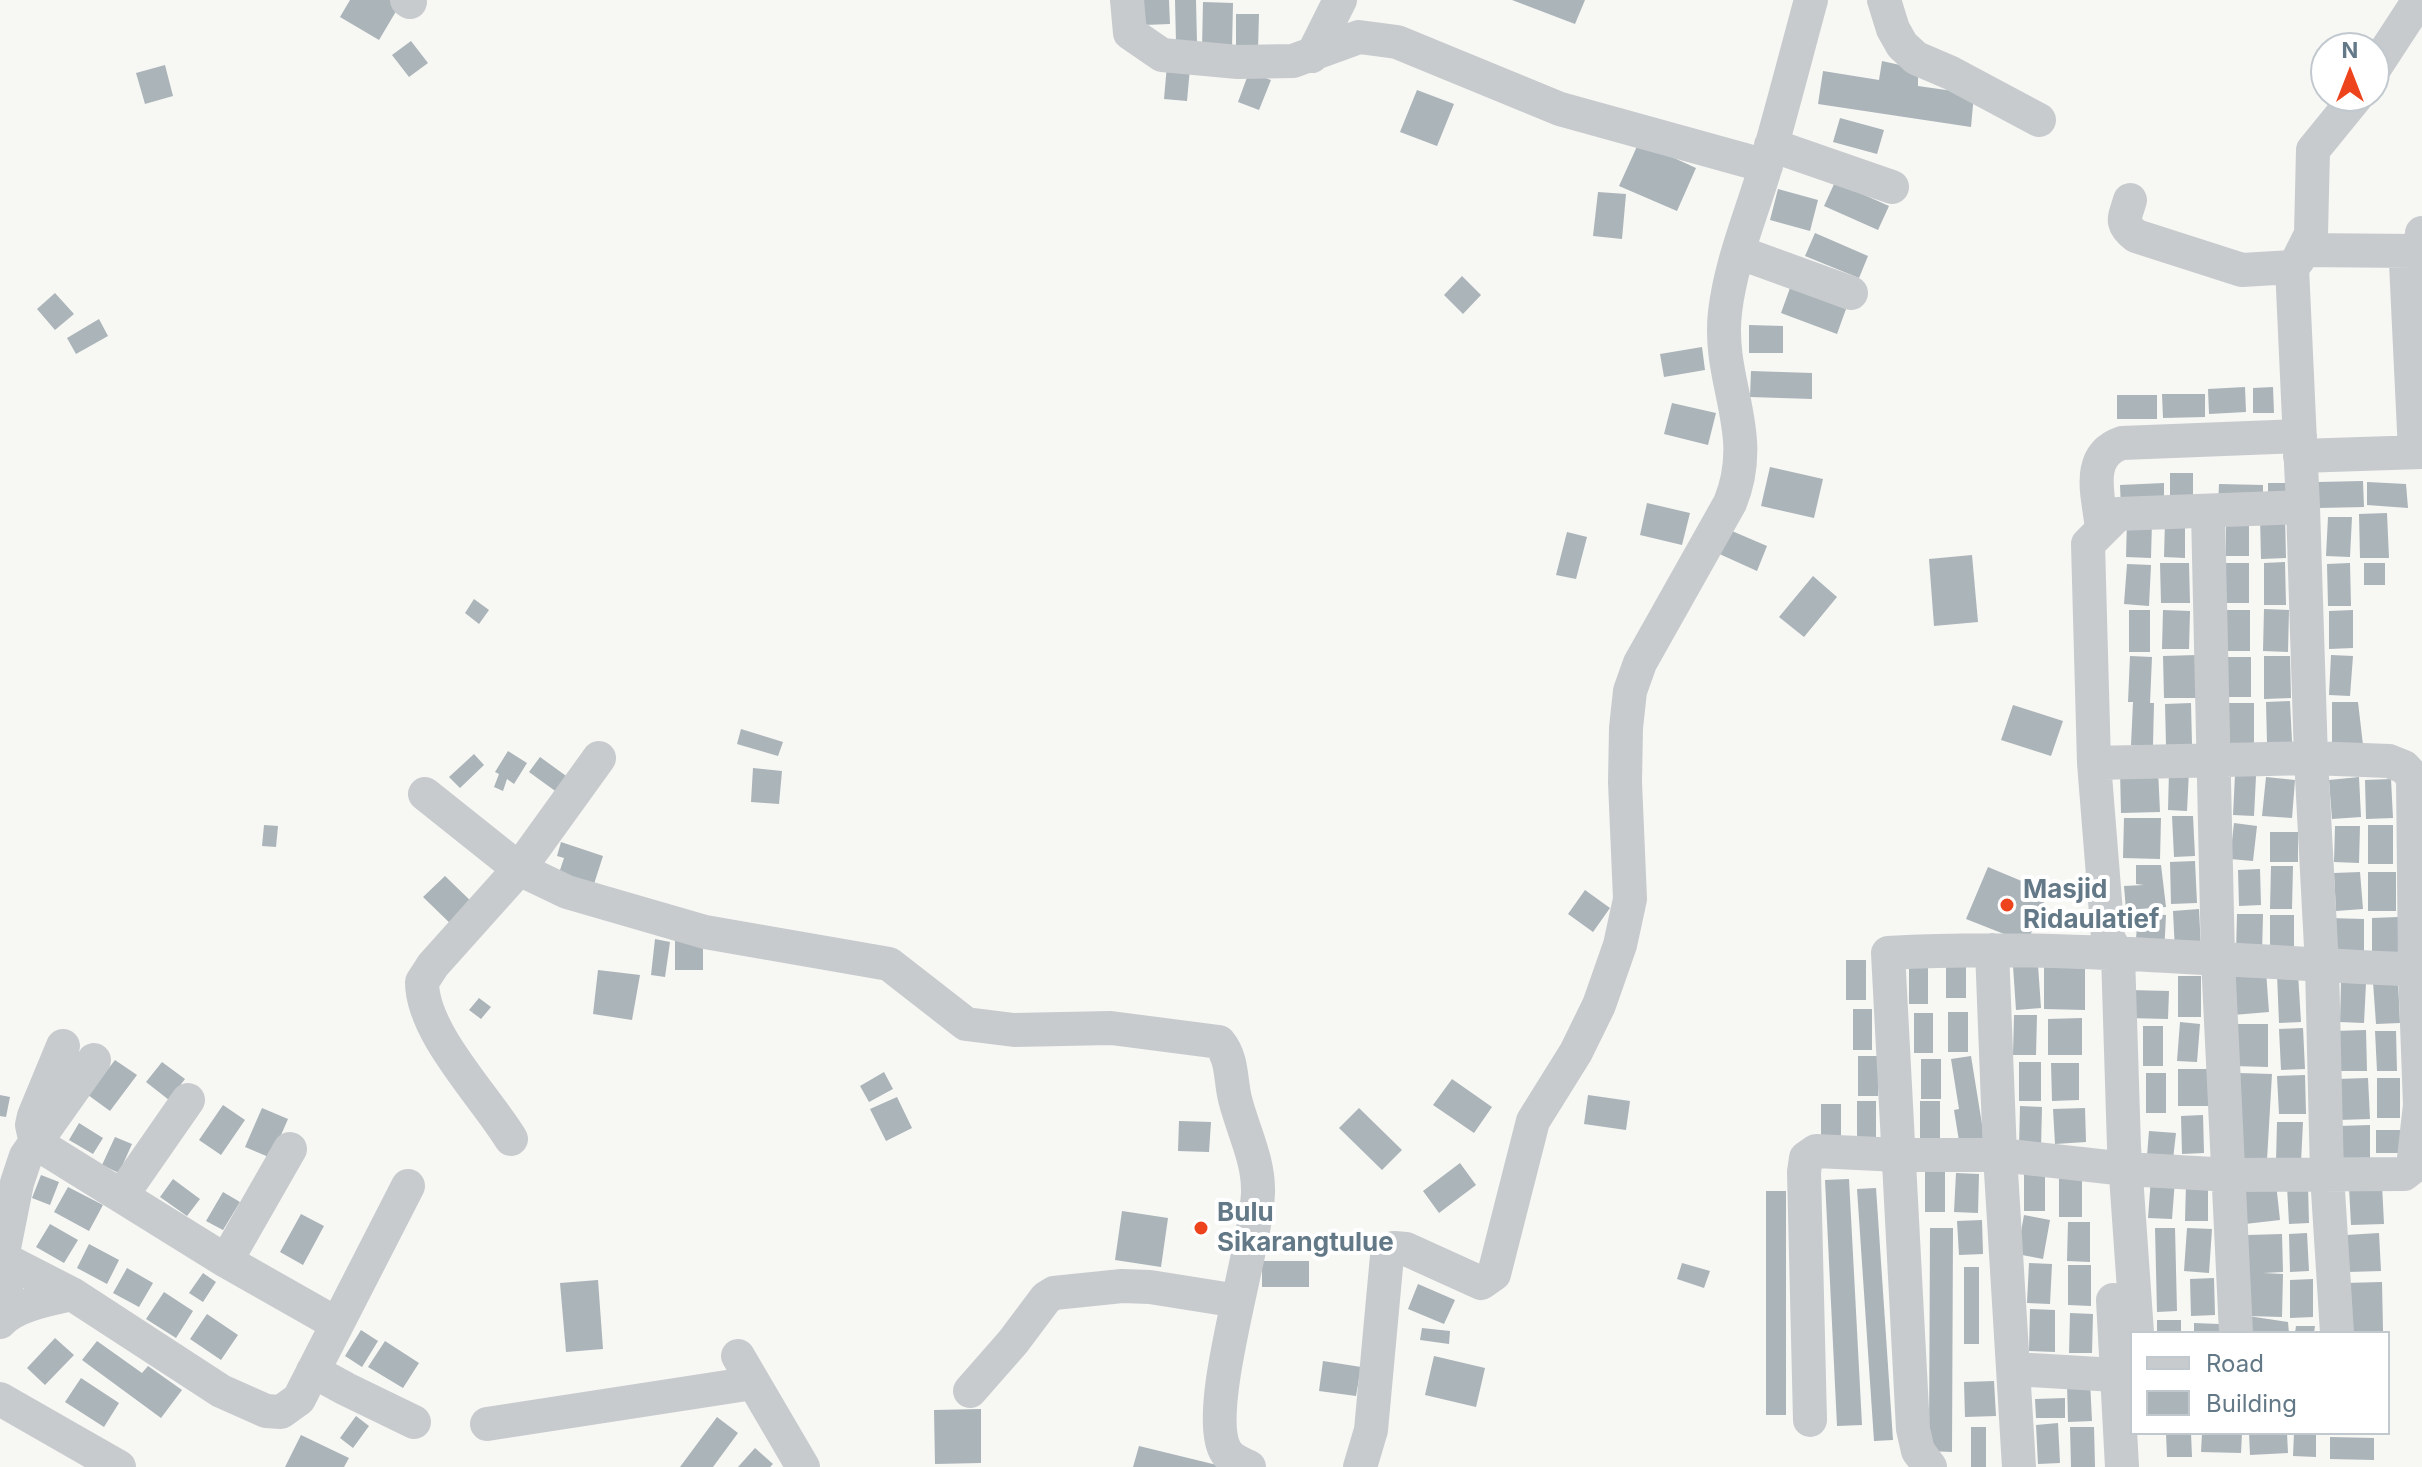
<!DOCTYPE html>
<style>
body{margin:0}
#map{position:relative;width:2422px;height:1467px;overflow:hidden;background:#f7f7f4;font-family:Inter,sans-serif}
canvas{display:block}
.legend{position:absolute;left:2130px;top:1331px;width:260px;height:104px;box-sizing:border-box;background:#fff;border:2px solid #c1c9cf;margin:0;padding:10px 14px;list-style:none;font-size:24px;color:#647987}
.legend li{display:flex;align-items:center;gap:16px;height:40px}
.legend b{width:40px;border:2px solid #c1c9cf}
.north{position:absolute;left:2310px;top:32px;width:80px;height:80px;box-sizing:border-box;background:#fff;border:2px solid #c1c9cf;border-radius:50%;rotate:0deg;font-size:22px;font-weight:700;line-height:32px;text-align:center;color:#647987}
.north::after{content:'';display:block;margin:auto;width:28px;height:36px;background:#ee441e;clip-path:polygon(50% 0,100% 100%,50% 72%,0 100%)}
</style>
<div id="map">
<canvas width="2422" height="1467"></canvas>
<ul class="legend">
<li><b style="height:10px;background:#c7cbce"></b>Road</li>
<li><b style="height:22px;background:#abb4b9"></b>Building</li>
</ul>
<div class="north">N</div>
</div>
<script>
const g = document.querySelector('canvas').getContext('2d');
g.lineJoin = 'round';
function fill(path, color) {
  g.fillStyle = color;
  g.fill(path, 'evenodd');
}
function strokePath(path, color, width, dash) {
  g.strokeStyle = color;
  g.lineWidth = width;
  g.lineCap = dash ? 'butt' : 'round';
  g.setLineDash(dash || []);
  g.stroke(path);
}
function write(font, color, halo, rows, align = 'center') {
  g.font = font + ' Inter,sans-serif';
  g.lineWidth = 8;
  g.setLineDash([]);
  g.textBaseline = 'middle';
  g.strokeStyle = halo;
  g.fillStyle = color;
  for (const [text, x, y, turn = 0] of rows) {
    g.save();
    g.translate(x, y);
    g.rotate((+turn || 0) * Math.PI / 180);
    g.textAlign = isNaN(turn) ? turn : align;
    if (halo) g.strokeText(text, 0, 0);
    g.fillText(text, 0, 0);
    g.restore();
  }
}
fill(new Path2D(`
 M350,0H395L401,3L379,40L340,17Z
 M1143,0H1169L1170,24L1144,25Z
 M1175,0H1196L1197,43H1176Z
 M1512,0H1585L1575,24Z
 M1203,2L1233,3L1232,48H1202Z
 M1236,14H1259L1258,50L1236,49Z
 M411,41L428,63L409,77L392,55Z
 M1882,61L1918,69V86L1974,94L1971,127L1818,104L1823,71L1879,80Z
 M165,65L173,96L145,104L136,73Z
 M1167,65L1190,68L1187,101L1164,99Z
 M1249,72L1271,80L1259,110L1238,102Z
 M1417,90L1454,104L1437,146L1400,132Z
 M1840,118L1884,130L1877,154L1833,142Z
 M1639,142L1696,168L1677,211L1619,186Z
 M1835,182L1889,206L1878,230L1824,206Z
 M1778,189L1818,200L1810,231L1770,220Z
 M1598,192L1626,194L1622,239L1593,236Z
 M1815,233L1868,256L1859,278L1805,256Z
 M1462,276L1481,295L1463,314L1444,295Z
 M1790,288L1846,309L1837,334L1781,313Z
 M55,293L74,314L55,330L37,309Z
 M99,319L108,336L76,354L67,338Z
 M1749,325L1783,326V353H1749Z
 M1702,347L1705,370L1664,377L1660,354Z
 M1751,371L1812,373V399L1750,397Z
 M2245,387L2246,412L2209,414L2208,389Z
 M2273,387L2274,413H2253V388Z
 M2162,394H2205V417L2163,418Z
 M2117,395H2157V419H2117Z
 M1672,403L1716,413L1708,445L1664,434Z
 M1770,467L1823,479L1814,518L1761,506Z
 M2170,473H2193V509H2170Z
 M2363,481L2364,507L2319,508L2318,482Z
 M2367,482L2406,484L2408,508L2367,505Z
 M2164,483V507L2121,509L2120,485Z
 M2268,483H2287L2286,505L2268,504Z
 M2219,484L2263,485V508L2218,507Z
 M1647,503L1690,513L1682,545L1640,535Z
 M2387,513L2389,558H2360L2359,514Z
 M2226,516H2249V556H2226Z
 M2260,516H2285L2286,558L2261,559Z
 M2328,517H2352L2350,557L2326,556Z
 M2127,520L2152,521L2151,558L2126,557Z
 M2165,521H2185V558L2164,557Z
 M1725,528L1767,546L1757,571L1715,552Z
 M1567,532L1587,537L1576,579L1556,575Z
 M1972,555L1978,622L1934,626L1929,559Z
 M2285,562L2286,605H2264V563Z
 M2160,563H2189L2190,603H2161Z
 M2224,563H2249V603H2224Z
 M2350,563L2351,606H2328L2327,564Z
 M2364,563H2385V585H2364Z
 M2127,564L2151,565L2149,606L2124,604Z
 M1813,576L1837,597L1804,637L1779,617Z
 M474,599L489,610L479,624L465,613Z
 M2264,609L2289,610L2288,652L2263,651Z
 M2129,610H2150V652H2129Z
 M2163,610L2190,611L2189,649H2162Z
 M2225,610H2250V651H2225Z
 M2353,610V648L2329,649V611Z
 M2197,655L2198,698H2164L2163,656Z
 M2331,655L2353,656L2350,696L2329,695Z
 M2130,656L2152,657L2150,703H2154L2153,745H2131L2133,702H2128Z
 M2264,656H2290L2291,698L2264,699Z
 M2227,657H2251V697H2227Z
 M2290,701L2292,742L2267,743L2266,702Z
 M2332,702H2358L2363,745L2332,746Z
 M2191,703L2192,745H2166L2165,704Z
 M2228,703H2254V746H2228Z
 M2013,705L2063,721L2051,756L2001,740Z
 M741,729L783,742L778,756L737,744Z
 M508,751L527,763L514,784L507,779L503,791L494,787L499,774L495,772Z
 M474,754L484,765L460,788L449,777Z
 M540,757L569,778L558,793L529,772Z
 M753,768L782,771L779,804L751,802Z
 M2158,769L2160,812L2121,813L2120,770Z
 M2169,771H2189L2187,811L2168,810Z
 M2235,775L2256,776L2254,816L2233,815Z
 M2266,777L2295,780L2292,818L2262,816Z
 M2359,777L2361,817L2332,819L2329,780Z
 M2391,779L2393,818L2366,819L2365,780Z
 M2172,816H2193L2195,856L2174,857Z
 M2124,818H2161L2160,859L2123,858Z
 M2234,823L2257,826L2253,861L2230,859Z
 M264,825L278,826L276,847L262,846Z
 M2368,825H2393V864H2368Z
 M2335,826H2360L2359,863L2334,862Z
 M2270,832H2298V862H2270Z
 M561,842L603,856L594,884L559,873L564,858L557,856Z
 M2195,861L2197,903L2171,904L2170,862Z
 M2136,865H2161L2166,907L2126,910L2124,886L2144,885L2136,884Z
 M2271,866H2293L2292,909H2270Z
 M1988,867L2048,892L2027,943L1966,919Z
 M2260,869L2261,905L2239,906L2238,870Z
 M2360,872L2363,909L2336,911L2334,873Z
 M2368,872H2396V911H2368Z
 M445,876L477,907L456,929L423,897Z
 M1585,890L1610,908L1593,932L1568,914Z
 M2199,909L2201,950L2175,951L2173,911Z
 M2138,913L2166,915L2164,954L2135,952Z
 M2237,914H2263L2262,954H2236Z
 M2270,915H2294V955H2270Z
 M2398,917V963L2372,964V918Z
 M2329,918L2364,919V958L2328,957Z
 M655,939L670,942L665,977L651,975Z
 M675,940H703V970H675Z
 M1946,958H1966V998H1946Z
 M1846,960H1866V1000H1846Z
 M1909,964H1928V1004H1909Z
 M2038,965L2041,1008L2016,1010L2013,966Z
 M2044,966L2085,967V1010L2044,1009Z
 M598,970L640,975L632,1020L593,1014Z
 M2266,971L2269,1012L2233,1015L2230,974Z
 M2298,973L2301,1022L2279,1023L2277,974Z
 M2178,976H2201V1017H2178Z
 M2398,981L2400,1023L2376,1024L2373,982Z
 M2341,982L2366,983L2364,1023L2340,1022Z
 M2129,990L2169,991L2168,1019L2128,1018Z
 M479,998L491,1007L481,1019L469,1010Z
 M1853,1009H1872V1050H1853Z
 M1948,1012H1968V1052H1948Z
 M1914,1013H1933V1053H1914Z
 M2014,1015H2037L2036,1055H2013Z
 M2082,1018V1055H2048V1019Z
 M2180,1022L2200,1024L2197,1062L2177,1061Z
 M2234,1024H2268V1067L2233,1066Z
 M2143,1026H2163V1066H2143Z
 M2303,1028L2305,1069L2281,1070L2279,1029Z
 M2366,1030L2367,1071H2335L2334,1031Z
 M2375,1031H2396L2397,1071H2377Z
 M1858,1056H1878V1096H1858Z
 M1971,1056L1985,1143L1960,1147L1954,1110L1959,1109L1951,1059Z
 M1921,1059H1941V1099H1921Z
 M115,1060L137,1075L110,1111L88,1095Z
 M162,1062L185,1079L169,1100L146,1082Z
 M2019,1062H2041V1101H2019Z
 M2051,1063H2079V1100L2052,1101Z
 M2178,1069H2209V1106H2178Z
 M884,1072L893,1089L869,1102L860,1086Z
 M2146,1073H2166V1113H2146Z
 M2238,1073L2272,1074L2267,1160L2237,1159Z
 M2305,1075L2306,1114H2279L2277,1076Z
 M2368,1078L2370,1119L2338,1120L2336,1079Z
 M2377,1078H2400V1118H2377Z
 M1452,1079L1492,1107L1474,1133L1433,1105Z
 M0,1095L10,1097L6,1117L0,1116Z
 M1588,1095L1630,1101L1626,1130L1584,1124Z
 M897,1097L912,1128L886,1141L870,1109Z
 M1857,1101H1876V1140H1857Z
 M1920,1101H1940V1141H1920Z
 M1821,1104H1841V1144H1821Z
 M223,1105L245,1120L221,1155L199,1140Z
 M2020,1106L2042,1107L2041,1149L2019,1148Z
 M262,1108L288,1119L271,1158L245,1147Z
 M1359,1108L1402,1150L1382,1170L1339,1128Z
 M2085,1108L2086,1142L2055,1144L2053,1109Z
 M2203,1115L2204,1153L2182,1154L2181,1116Z
 M1179,1121L1211,1122L1209,1152L1178,1151Z
 M2277,1122H2303L2301,1162H2276Z
 M79,1123L103,1138L93,1154L69,1140Z
 M2370,1125V1166H2340L2339,1126Z
 M2376,1130H2413V1153H2376Z
 M2149,1131L2176,1133L2173,1159L2147,1156Z
 M115,1137L132,1144L119,1173L102,1165Z
 M1460,1163L1476,1185L1439,1213L1423,1191Z
 M1925,1172H1945V1212H1925Z
 M2024,1172H2045V1211H2024Z
 M1956,1173L1979,1174L1978,1213L1954,1212Z
 M41,1175L59,1182L50,1205L32,1198Z
 M2059,1177L2082,1178V1217H2059Z
 M2151,1178L2175,1180L2172,1219L2148,1218Z
 M173,1179L200,1199L187,1216L160,1197Z
 M1849,1179L1862,1425L1837,1426L1825,1180Z
 M2276,1183L2280,1220L2245,1224L2241,1187Z
 M2186,1184L2208,1185V1221H2185Z
 M2308,1185L2309,1223L2289,1224L2287,1186Z
 M2382,1185L2384,1224L2351,1225L2349,1187Z
 M68,1187L103,1205L89,1231L54,1212Z
 M1876,1188L1893,1440L1874,1441L1857,1189Z
 M1766,1191H1786V1415H1766Z
 M223,1192L240,1202L223,1230L206,1221Z
 M1122,1211L1168,1218L1161,1267L1115,1260Z
 M301,1214L324,1226L303,1265L280,1252Z
 M2024,1215L2050,1220L2043,1259L2017,1254Z
 M1982,1220L1983,1254L1959,1255L1957,1221Z
 M2068,1222H2090V1262L2067,1261Z
 M50,1224L78,1240L64,1263L36,1247Z
 M1930,1228H1953L1952,1452L1929,1451Z
 M2155,1228H2175L2177,1311L2157,1312Z
 M2187,1228L2212,1229L2209,1273L2184,1271Z
 M2307,1233L2309,1271L2290,1272L2289,1234Z
 M2379,1233L2381,1271L2348,1272L2346,1235Z
 M2282,1234L2283,1272L2263,1273L2283,1274L2282,1317L2248,1316V1235Z
 M89,1244L119,1260L107,1284L77,1268Z
 M1262,1261H1309V1287H1262Z
 M1682,1263L1710,1271L1704,1288L1677,1279Z
 M2029,1263L2052,1264L2050,1304L2027,1303Z
 M2068,1265H2091V1306L2068,1305Z
 M1964,1267H1979V1344H1964Z
 M127,1268L153,1283L139,1307L113,1293Z
 M203,1273L216,1282L203,1302L189,1293Z
 M2214,1278L2215,1315L2191,1316L2190,1279Z
 M2313,1279V1317L2290,1318V1280Z
 M598,1280L603,1349L566,1352L560,1283Z
 M2382,1282L2383,1331L2346,1332L2345,1283Z
 M1418,1284L1455,1300L1444,1324L1408,1309Z
 M164,1292L193,1311L176,1338L146,1319Z
 M2030,1309L2055,1310V1352L2029,1351Z
 M2070,1313L2093,1314L2092,1353H2069Z
 M207,1314L238,1335L221,1360L190,1339Z
 M2248,1316L2288,1322L2289,1333H2249Z
 M2157,1320H2181V1333H2157Z
 M2194,1323L2219,1324V1333H2194Z
 M2296,1326H2315L2314,1333H2295Z
 M1422,1328L1450,1331L1449,1344L1420,1340Z
 M361,1330L378,1341L362,1367L345,1356Z
 M55,1338L74,1355L45,1385L27,1368Z
 M97,1341L142,1373L148,1366L182,1390L161,1418L82,1360Z
 M385,1341L419,1363L403,1388L368,1367Z
 M1434,1356L1485,1368L1476,1407L1425,1395Z
 M1323,1361L1361,1367L1356,1396L1319,1391Z
 M81,1378L119,1403L104,1427L65,1402Z
 M1994,1381L1996,1416L1965,1417L1964,1382Z
 M2090,1381L2092,1421L2068,1422L2067,1382Z
 M2065,1398V1418H2036L2035,1399Z
 M981,1409V1463L935,1464L934,1410Z
 M356,1416L369,1426L353,1448L340,1438Z
 M717,1417L738,1433L713,1467H680Z
 M2058,1423L2060,1463L2038,1464L2036,1425Z
 M1971,1427H1986V1467H1971Z
 M2070,1427H2094L2095,1467H2071Z
 M2166,1433H2191L2192,1457H2167Z
 M2202,1433H2242L2241,1453L2201,1452Z
 M2249,1433H2287L2288,1453L2250,1455Z
 M2294,1433H2316V1457L2293,1456Z
 M301,1435L349,1458L344,1467H285Z
 M2330,1437L2374,1438V1460L2330,1459Z
 M1139,1446L1221,1466L1220,1467H1133Z
 M755,1448L773,1464L770,1467H738Z`), '#abb4b9');
strokePath(new Path2D(`
 M407,0L410,2
 M1127,0L1130,33L1162,55L1238,62L1293,61L1359,37L1397,42L1560,109L1766,166
 M1884,0L1893,29L1902,45L1916,58L1951,73L2039,120
 M1312,56L1340,0
 M2374,69L2419,0
 M1771,145L1892,187
 M2130,200C2125,218 2119,223 2136,236L2242,270L2292,267L2298,260L2311,234L2313,150L2357,96
 M2303,250L2413,251
 M1738,252L1851,293
 M2415,452L2406,263L2422,238V233
 M2300,456L2422,452
 M2303,507L2311,758L2322,966L2327,1175L2337,1333
 M2208,512L2218,959L2236,1333
 M2102,529C2099,497 2084,456 2122,443L2300,436
 M425,794L519,869L567,892L705,932L889,964L966,1024L1014,1030L1111,1028L1219,1042C1233,1059 1230,1079 1235,1099C1243,1131 1259,1160 1258,1193C1256,1249 1203,1408 1225,1450C1230,1460 1240,1463 1249,1467
 M1992,950L2000,1155L2019,1467
 M63,1046L34,1116L32,1125L36,1143L226,1261L337,1324
 M511,1139C485,1096 422,1033 422,982L433,965L519,869L599,758
 M122,1195L188,1100
 M0,1257L72,1294L221,1391L266,1411L281,1412L299,1399L304,1389L408,1186
 M226,1261L290,1149
 M2113,1300L2122,1467
 M4,1317L7,1275L2,1258L17,1183L26,1156L94,1060
 M0,1322C15,1305 50,1299 72,1294
 M2137,1333L2124,1147L2118,955L2108,938L2094,763L2088,544L2118,514L2303,507L2292,267
 M738,1356L803,1467
 M2014,1369L2132,1376
 M313,1371L346,1389L414,1422
 M970,1391L1013,1342L1046,1298L1054,1293L1122,1286L1150,1287L1238,1301
 M0,1399L119,1467
 M1810,1420L1804,1172L1806,1158L1816,1151L1899,1155H2000L2126,1169L2230,1175L2404,1174L2413,1167L2420,1105L2415,970L2413,777L2404,767L2389,761L2311,758L2094,763
 M487,1424L753,1383
 M1360,1467L1371,1430L1387,1256L1394,1248L1406,1249L1481,1283L1494,1274L1533,1121L1576,1052L1599,1005L1620,945L1630,899L1625,782L1626,728L1630,691L1640,663L1730,503C1759,432 1717,383 1725,312C1731,261 1752,213 1766,165C1782,110 1796,55 1811,0
 M1930,1467L1918,1451L1913,1429L1888,953C2065,943 2245,963 2422,970`), '#c7cbce', 34);
for (const [x, y, r, color] of [
 [2007,905,8,"#ee441e"],
 [1201,1228,8,"#ee441e"]
]) {
  const dot = new Path2D();
  dot.arc(x, y, r, 0, 2 * Math.PI);
  g.fillStyle = color;
  g.fill(dot);
  strokePath(dot, '#fff', 3);
}
write('bold 26px', '#647987', '#fff', [
 ["Masjid",2023,890],
 ["Ridaulatief",2023,920],
 ["Bulu",1217,1213],
 ["Sikarangtulue",1217,1243]
], 'left');
</script>
